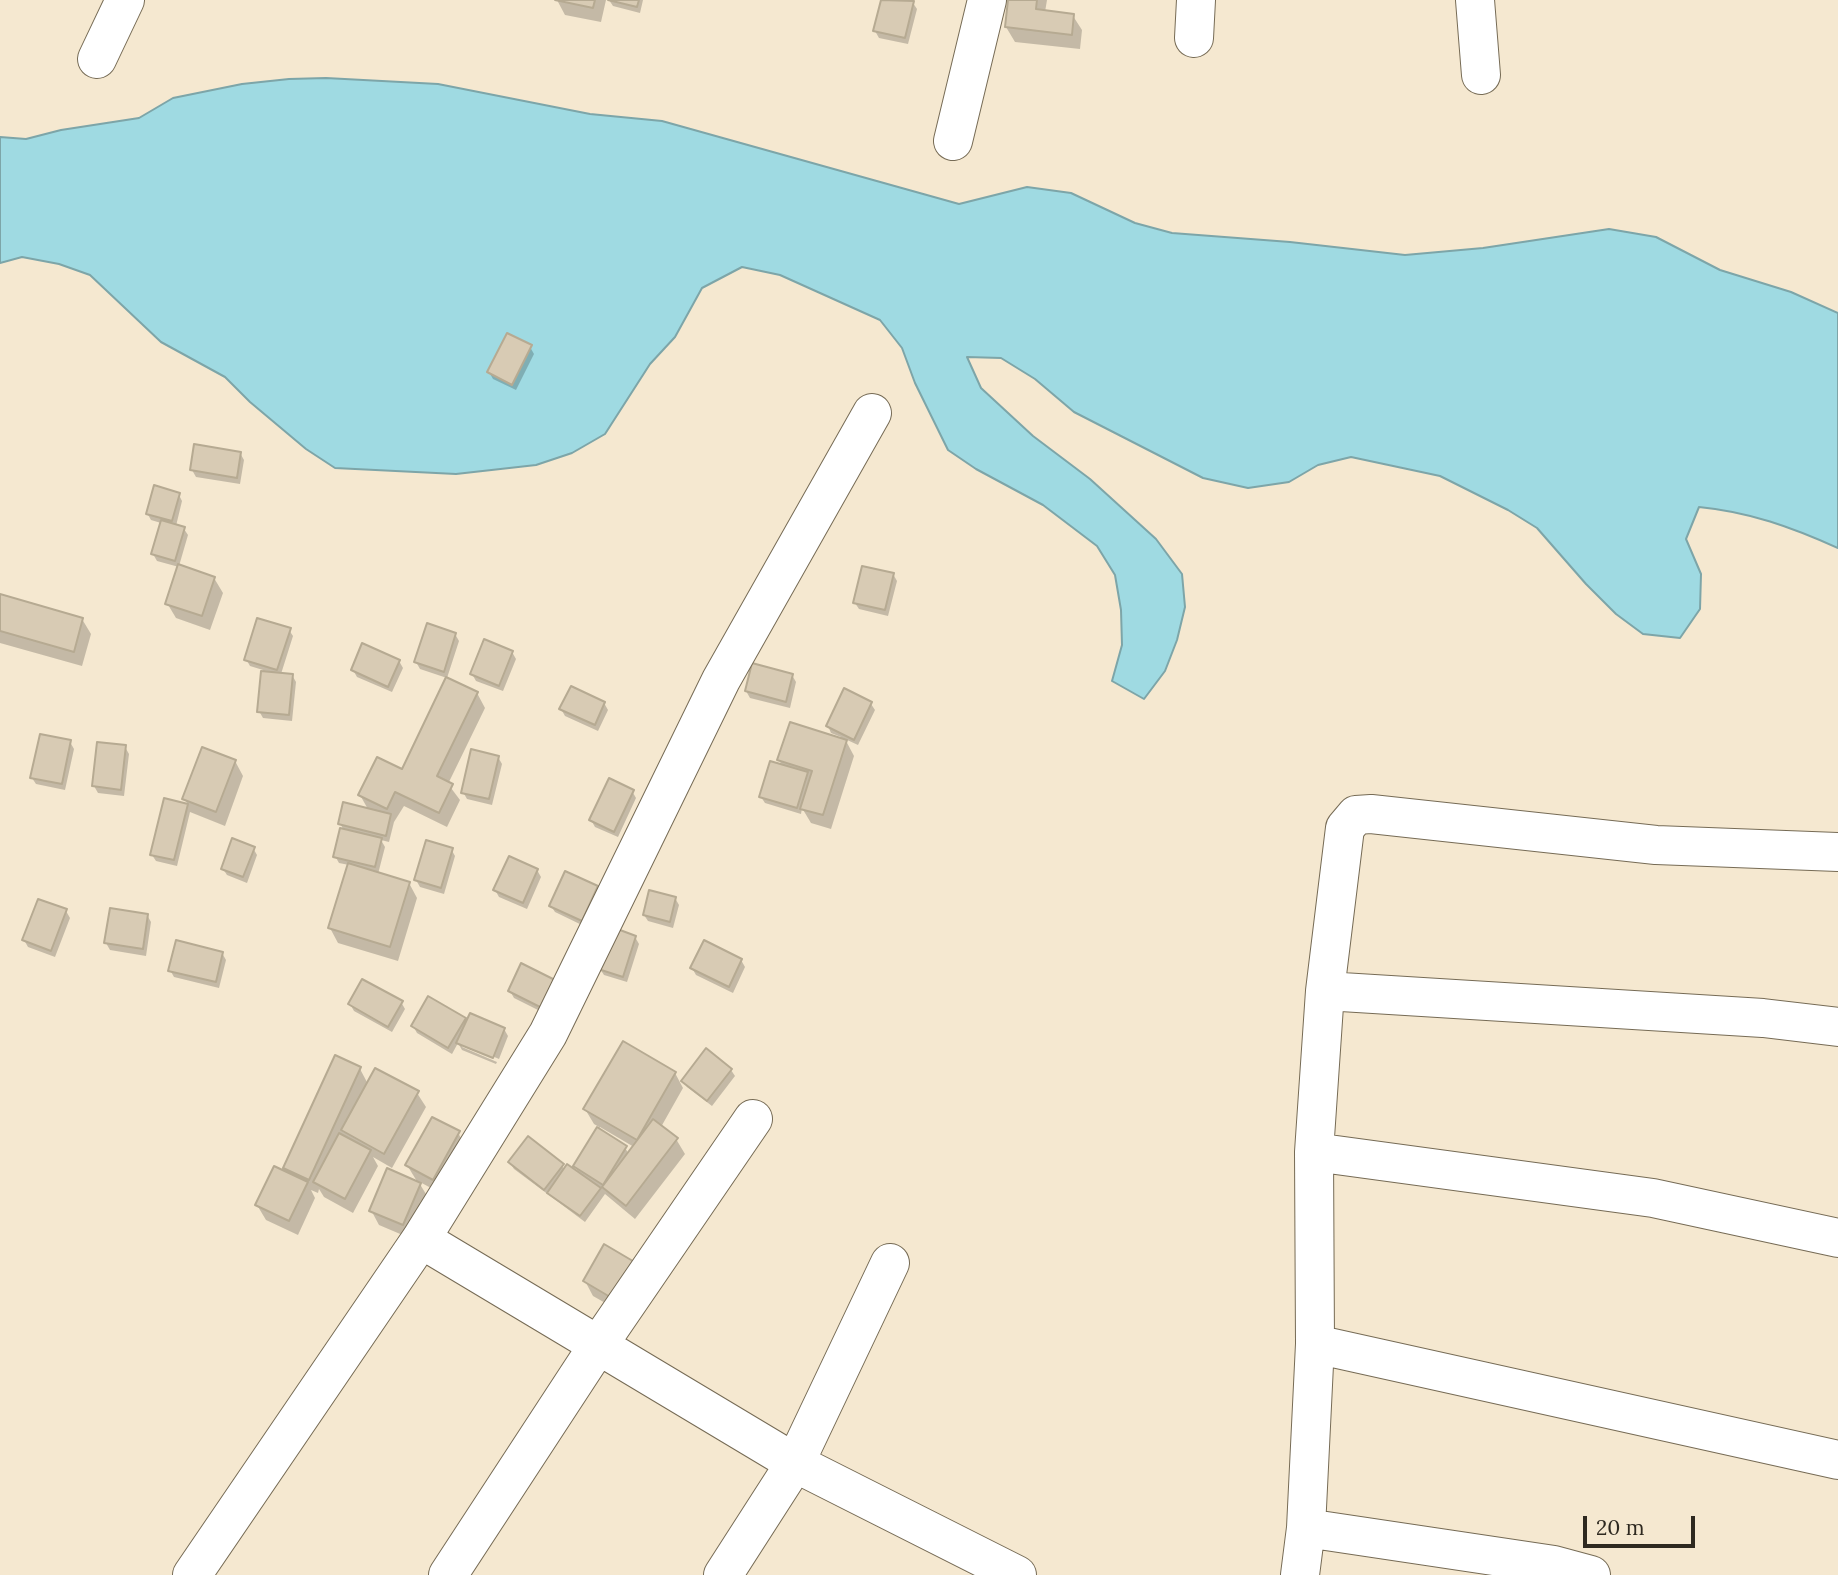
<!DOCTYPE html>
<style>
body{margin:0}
#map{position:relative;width:1838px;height:1575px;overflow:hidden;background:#f5e8d0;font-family:Lora,serif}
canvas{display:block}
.scale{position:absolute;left:1583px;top:1516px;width:112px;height:32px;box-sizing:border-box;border:4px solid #2e2920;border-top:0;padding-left:9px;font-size:21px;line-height:24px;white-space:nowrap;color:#2e2920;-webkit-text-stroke:5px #f5e8d0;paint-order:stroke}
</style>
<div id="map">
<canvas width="1838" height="1575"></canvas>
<div class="scale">20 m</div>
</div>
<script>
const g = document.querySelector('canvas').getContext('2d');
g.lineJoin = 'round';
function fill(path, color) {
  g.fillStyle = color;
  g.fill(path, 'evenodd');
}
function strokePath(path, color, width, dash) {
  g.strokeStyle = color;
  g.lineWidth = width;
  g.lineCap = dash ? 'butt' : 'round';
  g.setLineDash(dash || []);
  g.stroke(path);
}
const water = new Path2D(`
 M326,78L438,84L590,114L662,121L959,204L1027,187L1071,193L1135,223L1172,233L1290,242L1405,255L1483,248L1609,229L1656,237L1720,270L1791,292L1838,313V548C1791,527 1750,512 1699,507L1686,539L1701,574L1700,609L1680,638L1643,634L1616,614L1586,584L1537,528L1508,510L1440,476L1351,457L1318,465L1289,482L1248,488L1203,478L1074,412L1035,379L1001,358L967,357L981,388L1033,436L1090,479L1156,539L1182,574L1185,607L1177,640L1165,671L1144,699L1112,681L1122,645L1121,610L1115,575L1097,546L1043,505L976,469L948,450L915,383L902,348L880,320L780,275L742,267L702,288L675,337L650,364L605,434L572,453L536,465L456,474L335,468L306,449L250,402L225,377L161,342L90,275L59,264L22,257L0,263V137L26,139L61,130L139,118L173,98L242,84L289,79Z`);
fill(water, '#9fdae2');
strokePath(water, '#7da5a8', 2);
fill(new Path2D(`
 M557,0H606L601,22L565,15Z
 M609,0H643L640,13L613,6Z
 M882,0L913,3L917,9L908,44L879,38L875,31Z
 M1010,0H1047L1045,12L1073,16L1082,30L1080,49L1015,42L1006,27Z
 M530,347L534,354L516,390L493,379L489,372Z
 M240,453L244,460L240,484L196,477L192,470Z
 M179,495L182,501L176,526L184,529L188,535L179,566L214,578L223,593L210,630L176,618L167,603L179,567L157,561L153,554L161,523L151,520L147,513Z
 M893,574L897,581L888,616L859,609L855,603Z
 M0,596L82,619L91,634L82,666L0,643Z
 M289,630L293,636L281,674L292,675L296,682L292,721L263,718L259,711L263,670L250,666L246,659Z
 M455,634L459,641L447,678L420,669L416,662Z
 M512,652L516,659L503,691L476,681L472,674Z
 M399,661L403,668L392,692L357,677L353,670Z
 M792,675L796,682L790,708L750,698L746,691Z
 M477,693L485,708L448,784L460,800L447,827L404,806L394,822L389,842L381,840L385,847L378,874L409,883L417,898L398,961L338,943L330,928L349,865L339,863L335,856L344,831L340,823L369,811L360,795L402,772Z
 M604,703L608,710L598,731L565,716L561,709Z
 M871,704L875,710L858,745L845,739L854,756L831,829L811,823L802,808L801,814L765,803L761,797L783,767L779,760L841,739V737L831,733L828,726Z
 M70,742L74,749L65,790L36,784L32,778Z
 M125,747L129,754L124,796L98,793L94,786Z
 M498,757L502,764L492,805L467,799L463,792Z
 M235,761L243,776L225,826L190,812L177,866L156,861L152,855L165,800L188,805L184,798Z
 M632,791L636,798L618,837L595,827L591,820Z
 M253,848L257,855L247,883L227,875L223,869Z
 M451,849L455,856L444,894L420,887L416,880Z
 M537,870L541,877L527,909L499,897L495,890Z
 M597,888L601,894L586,927L555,912L551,906Z
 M675,898L679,905L673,928L648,921L644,915Z
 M66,911L70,918L55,957L28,947L24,940Z
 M147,915L151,922L146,956L110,950L106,943Z
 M635,937L639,944L627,982L604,975L600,969Z
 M222,953L226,960L219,988L174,977L170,970Z
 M741,960L745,967L733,993L696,975L692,968Z
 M522,966L550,1016L514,998L510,991Z
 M401,1002L405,1009L392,1032L354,1011L350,1004Z
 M465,1019L467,1023L504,1029L508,1036L499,1059L462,1043V1047L497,1062L496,1064L462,1050L458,1043L452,1054L417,1033L413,1026Z
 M360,1069L368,1084L417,1093L426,1107L392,1168L373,1157L378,1166L353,1213L324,1197L319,1189L318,1193L311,1190L315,1198L298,1235L266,1220L257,1205L289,1175L285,1168Z
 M731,1070L735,1076L712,1106L687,1087L683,1081Z
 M675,1073L683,1088L661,1127L676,1139L685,1154L635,1219L605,1194L585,1222L514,1169L510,1163L529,1139L566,1170L580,1176L575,1166L599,1127L594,1124L585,1109ZM600,1127L634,1147L629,1154L625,1148L598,1130Z
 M458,1133L467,1148L442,1194L418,1181L429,1199L412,1239L379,1225L371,1210L418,1183L407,1165Z
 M642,1268L630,1317L593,1296L585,1281Z`), '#0003');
const building = new Path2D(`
 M555,0H595L593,8Z
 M608,0H639L637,7Z
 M881,0L914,1L905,38L873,31Z
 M1008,0H1037L1036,9L1074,14L1072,35L1005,27Z
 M507,333L532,345L512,385L487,372Z
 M194,444L241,452L237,478L190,470Z
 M154,485L180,493L172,521L146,514Z
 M161,520L185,527L175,561L151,554Z
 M178,564L215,577L202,616L165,604Z
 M862,566L894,573L885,610L853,603Z
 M0,594L83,618L74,652L0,631Z
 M257,618L291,628L277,670L244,660Z
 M427,623L456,633L444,672L414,662Z
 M484,639L513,651L499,686L470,674Z
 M362,643L400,660L388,687L351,670Z
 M752,663L793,674L786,702L745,691Z
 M261,671L293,674L289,715L257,712Z
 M446,677L478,692L437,776L453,784L439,813L395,792L387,809L358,795L377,757L402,769Z
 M571,686L605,702L595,725L559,709Z
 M844,688L872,702L854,740L826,726Z
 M790,722L847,740L823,815L800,809L812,771L777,760Z
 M40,734L71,740L62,784L30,778Z
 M97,742L126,745L121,790L92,786Z
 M202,747L236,760L216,812L182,799Z
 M471,749L499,756L489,799L461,793Z
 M770,761L808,772L797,808L759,797Z
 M609,778L634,790L614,832L589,820Z
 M164,798L188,804L174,860L150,855Z
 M343,802L391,814L386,836L338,824Z
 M340,828L382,838L375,867L333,857Z
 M232,838L255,847L243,877L221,869Z
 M426,840L453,848L441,888L414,880Z
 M509,856L538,869L523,903L493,890Z
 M348,863L410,882L390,947L328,928Z
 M565,871L598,886L582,921L549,906Z
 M649,890L676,897L670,922L643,915Z
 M38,899L67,909L51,951L22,940Z
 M110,908L148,914L143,949L104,943Z
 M612,927L636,936L623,977L598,969Z
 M176,940L223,952L216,982L168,971Z
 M704,940L742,959L729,987L690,968Z
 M521,963L559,982L546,1010L508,991Z
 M362,979L403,1001L388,1027L348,1004Z
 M428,996L466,1018L448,1048L411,1026Z
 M470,1013L505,1028L493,1058L456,1043Z
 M623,1041L676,1072L637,1140L583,1109Z
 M706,1048L732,1069L707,1101L681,1081Z
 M335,1055L361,1067L309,1180L283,1168Z
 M375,1068L419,1091L384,1154L341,1130Z
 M432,1117L460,1131L433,1180L405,1165Z
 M653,1119L678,1138L626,1206L602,1187Z
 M597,1127L627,1146L603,1185L573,1166Z
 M339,1133L371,1150L345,1199L313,1182Z
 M528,1136L564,1164L544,1190L508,1162Z
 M567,1164L601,1188L580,1216L547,1193Z
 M274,1166L308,1182L289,1221L255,1205Z
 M387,1168L421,1183L403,1225L369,1211Z
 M604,1244L643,1267L622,1304L583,1281Z`);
fill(building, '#d8cbb4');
strokePath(building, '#b6aa92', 2);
const minor = new Path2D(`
 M1475,0L1481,75
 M1194,38L1196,0
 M97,59L125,0
 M953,141L987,0
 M1325,991L1763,1018L1838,1027
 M1314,1152L1653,1198L1838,1238
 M421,1239L795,1463L1017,1575
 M1315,1344L1838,1460
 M1306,1528L1554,1565L1591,1575
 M192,1575L421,1239L548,1034L721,680L872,413
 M448,1575L599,1344L753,1119
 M723,1575L795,1463L890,1263
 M1300,1575L1306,1528L1315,1344L1314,1152L1325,991L1345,828L1356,815L1371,814L1656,845L1838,852`);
strokePath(minor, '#766b55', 40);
strokePath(minor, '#fff', 38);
</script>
